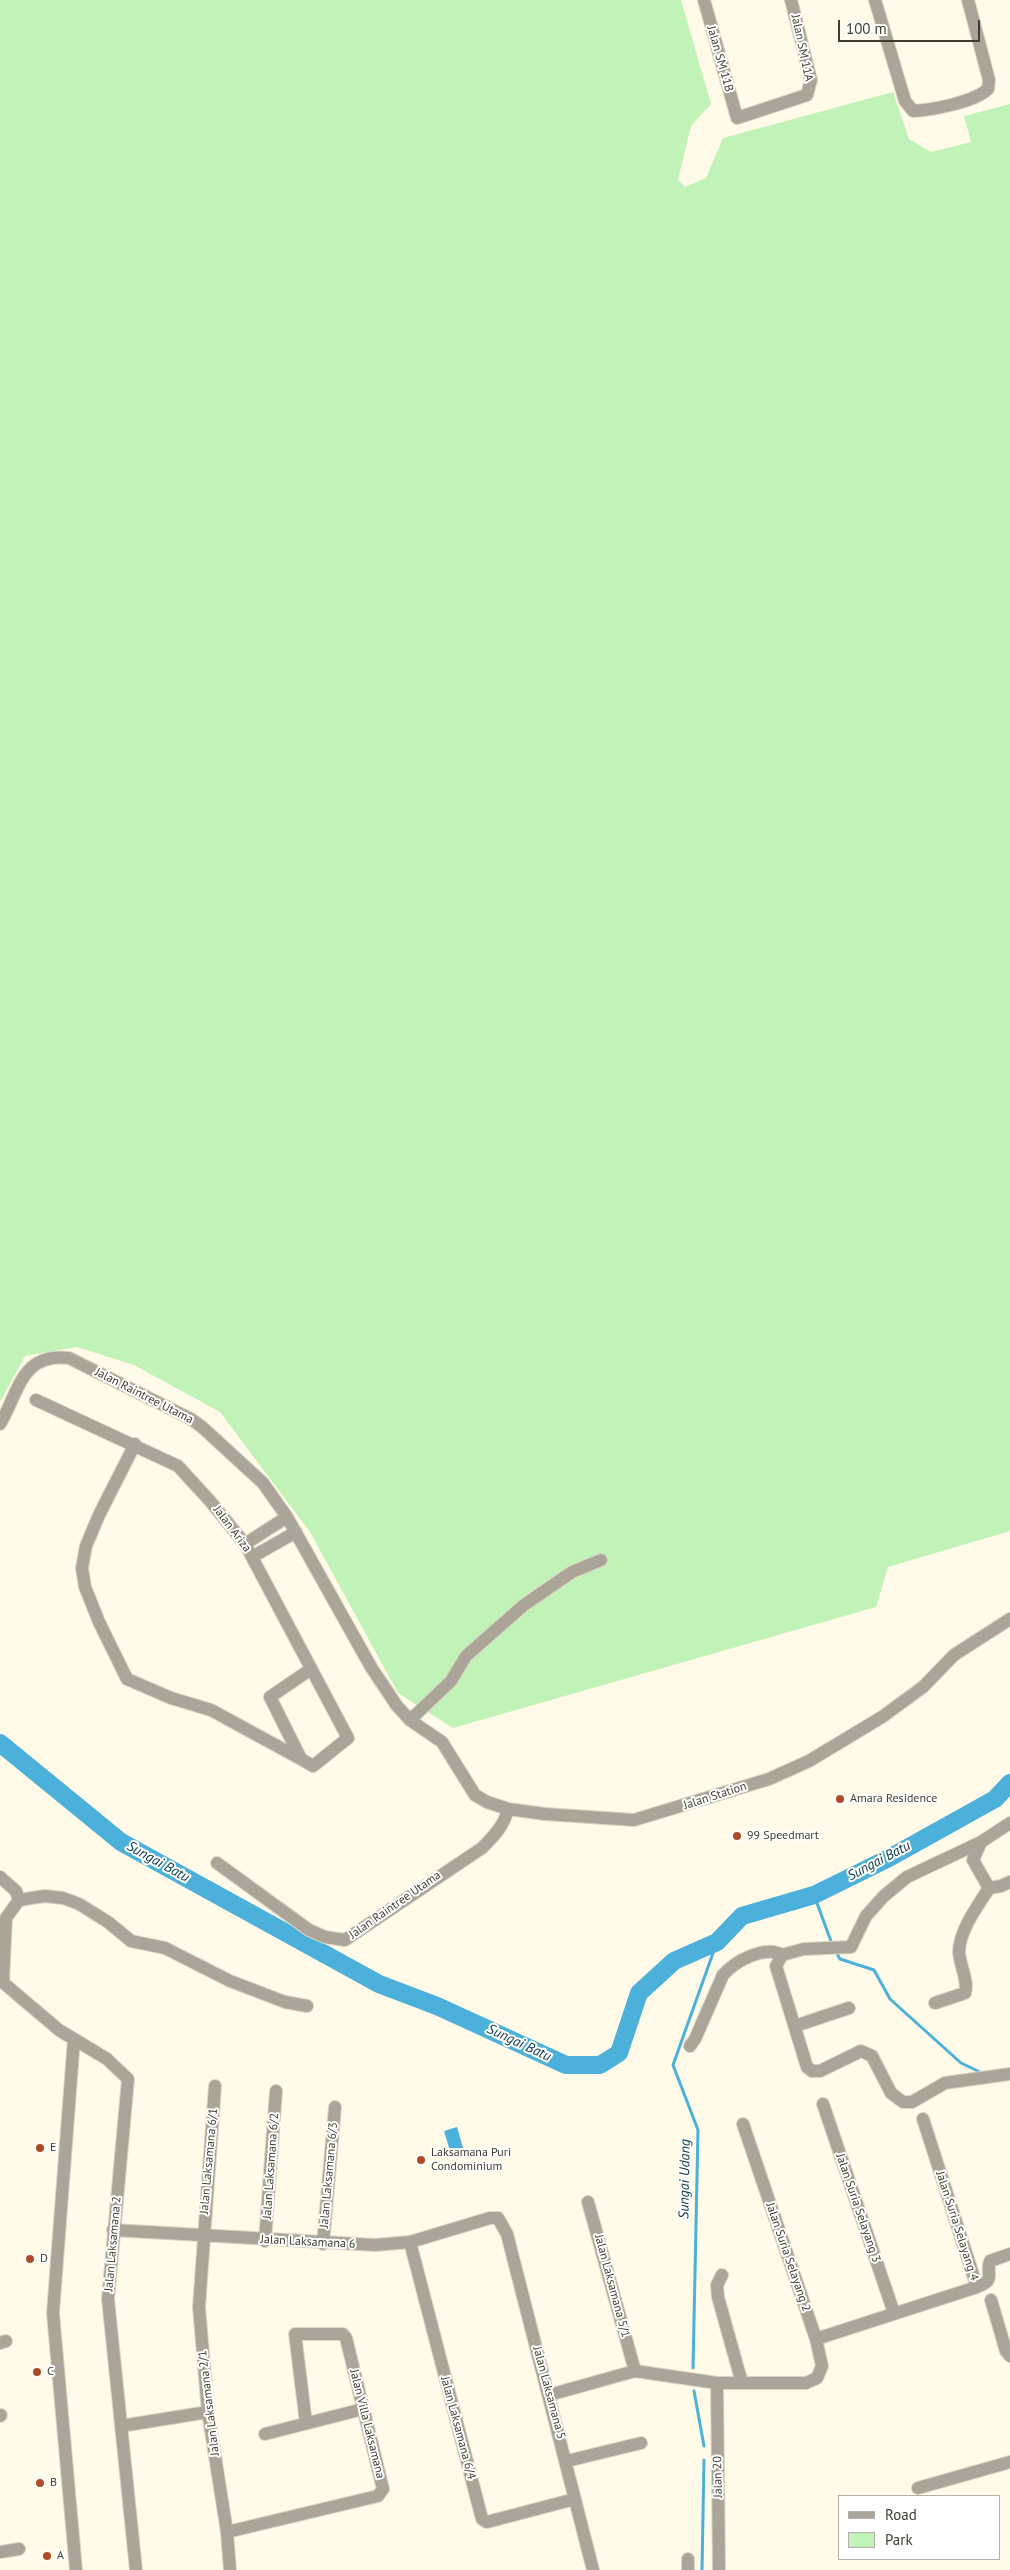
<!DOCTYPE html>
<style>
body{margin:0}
#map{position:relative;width:1010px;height:2570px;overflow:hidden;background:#fffbe8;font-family:"PT Sans",sans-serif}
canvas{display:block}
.legend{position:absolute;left:838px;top:2495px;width:162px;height:65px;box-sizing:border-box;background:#fff;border:1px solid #b2b1ac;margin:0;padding:6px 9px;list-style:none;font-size:15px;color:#3f3d30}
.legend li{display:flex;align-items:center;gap:10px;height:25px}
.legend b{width:25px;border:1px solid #b2b1ac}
.scale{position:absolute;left:838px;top:20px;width:142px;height:22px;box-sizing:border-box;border:2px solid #3f3d30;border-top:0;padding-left:6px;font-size:15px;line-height:18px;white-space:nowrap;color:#3f3d30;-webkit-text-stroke:4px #fff;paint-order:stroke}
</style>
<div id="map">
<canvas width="1010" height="2570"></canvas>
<ul class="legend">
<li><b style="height:6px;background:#aaa598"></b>Road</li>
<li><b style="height:14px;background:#c1f3b8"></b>Park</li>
</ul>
<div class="scale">100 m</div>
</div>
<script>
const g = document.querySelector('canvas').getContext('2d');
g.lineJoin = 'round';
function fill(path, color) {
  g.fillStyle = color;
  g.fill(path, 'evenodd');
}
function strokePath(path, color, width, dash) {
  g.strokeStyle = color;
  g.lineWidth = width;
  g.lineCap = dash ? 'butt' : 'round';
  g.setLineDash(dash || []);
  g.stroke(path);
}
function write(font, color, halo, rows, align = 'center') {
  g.font = font + ' "PT Sans",sans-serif';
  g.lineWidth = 4;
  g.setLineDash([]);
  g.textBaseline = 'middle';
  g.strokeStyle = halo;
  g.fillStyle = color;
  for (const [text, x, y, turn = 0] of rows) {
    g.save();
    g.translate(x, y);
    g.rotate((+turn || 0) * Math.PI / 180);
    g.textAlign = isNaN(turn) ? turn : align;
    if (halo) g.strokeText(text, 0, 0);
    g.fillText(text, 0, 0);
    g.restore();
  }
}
fill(new Path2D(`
 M0,0H681L711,104L691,126L678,180L685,187L706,178L723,138L893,92L909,139L931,152L971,142L964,116L1010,104V1531L888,1567L876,1607L453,1728L398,1693L310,1532L220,1412L134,1365L77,1347L25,1356L0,1402Z`), '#c1f3b8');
fill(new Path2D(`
 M457,2127L463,2148L450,2151L444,2131Z`), '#4bb0da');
strokePath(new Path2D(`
 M814,1895L832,1944
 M836,1952L840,1959L874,1970L890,1999L961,2063L980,2072
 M693,2368L698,2130L673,2065L717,1942
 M694,2391L704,2446
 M702,2570L704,2460`), '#4bb0da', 3);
strokePath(new Path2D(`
 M0,1743L121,1842L379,1984L437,2006L566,2065H600L619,2053L639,1993L674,1961L717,1942L742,1916L814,1895L889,1858L995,1799L1010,1783`), '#4bb0da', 18);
const minor = new Path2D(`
 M704,0L737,118L807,95L811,80L791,0
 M875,0L905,101L913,111C933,110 974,102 988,89L989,80L968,0
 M36,1400L178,1466L210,1501L245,1544L348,1738L313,1766L301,1759L270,1697L311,1669
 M0,1424C20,1390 21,1353 69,1358L191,1419L202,1427L263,1483L287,1517L371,1667L397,1706L410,1720L442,1742L475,1795L487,1802L508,1809L545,1814L634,1820L769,1779L809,1761L882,1717L923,1687L954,1655L1010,1619
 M135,1444L99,1515L86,1546L82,1568L85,1587L99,1622L127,1679L171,1698L211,1710L301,1759
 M245,1544L287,1517
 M252,1557L296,1532
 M410,1720L451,1681L466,1656L524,1605L572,1572L601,1560
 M1010,1823L981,1842L907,1877L884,1896L866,1916L851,1947L804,1949L782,1955L776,1966L807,2067L812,2071H820L861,2051L872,2056L891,2093L903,2102H912L945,2083L1010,2074
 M217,1863L309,1930L325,1937L345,1940L482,1848C494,1836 504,1826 508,1809
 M0,1877L16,1891L19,1900L6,1918L3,1982
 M989,1888L1001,1886L1010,1882
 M19,1900L45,1896L63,1898L79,1904L108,1922L131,1941L165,1948L230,1981L285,2002L307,2006
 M0,1980L59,2030L107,2059L128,2079L108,2299L136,2570
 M935,2003L965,1993C969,1981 959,1964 959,1951C960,1929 978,1906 989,1888L973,1860L981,1842
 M795,2026L849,2008
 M74,2039L53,2313L76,2570
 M690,2046L695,2039L723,1975C735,1961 765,1945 782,1955
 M215,2086L199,2307L208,2412L227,2532L230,2570
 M823,2104L894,2313
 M588,2202L635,2371
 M113,2230L375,2245L410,2242L490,2218H498L507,2234L593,2570
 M265,2241L276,2091
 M410,2242L482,2519L487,2522L575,2499
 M323,2244L335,2107
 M722,2275L717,2285L718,2297L742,2383
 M977,2287C997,2279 985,2276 990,2261L1010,2254
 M991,2300L1006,2351L1010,2356
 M816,2339L977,2287L923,2119
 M0,2343L6,2341
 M717,2383L719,2570
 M549,2395L635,2371L717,2383H806L817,2378L822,2366L816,2339L743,2124
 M0,2416L1,2415
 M121,2426L208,2412
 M265,2434L363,2409
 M567,2461L641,2443
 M918,2488L1010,2462
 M227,2532L378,2496L383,2489L346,2338L343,2334H295L306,2423
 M0,2552L19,2549
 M688,2559V2570`);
strokePath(minor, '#d9d5c3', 14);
strokePath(minor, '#aaa598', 12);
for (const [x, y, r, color] of [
 [840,1799,5,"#b04925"],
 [737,1836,5,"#b04925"],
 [40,2148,5,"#b04925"],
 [421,2160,5,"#b04925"],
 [30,2259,5,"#b04925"],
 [37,2372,5,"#b04925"],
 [40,2483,5,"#b04925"],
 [47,2556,5,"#b04925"]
]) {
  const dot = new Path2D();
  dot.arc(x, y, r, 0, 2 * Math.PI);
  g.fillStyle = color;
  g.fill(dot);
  strokePath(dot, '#fff', 2);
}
write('12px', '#3f3d30', '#fff', [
 ["Jalan SM 11A",802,48,78],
 ["Jalan SM 11B",720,59,74],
 ["Jalan Raintree Utama",144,1396,27],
 ["Jalan Ariza",232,1529,53],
 ["Jalan Station",715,1796,-18],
 ["Jalan Raintree Utama",395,1905,-35],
 ["Jalan Laksamana 6/1",209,2161,-85],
 ["Jalan Laksamana 6/2",271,2166,-86],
 ["Jalan Laksamana 6/3",329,2175,-85],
 ["Jalan Suria Selayang 3",858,2208,71],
 ["Jalan Suria Selayang 4",957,2226,72],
 ["Jalan Laksamana 6",308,2242,3],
 ["Jalan Laksamana 2",113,2244,-85],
 ["Jalan Suria Selayang 2",788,2257,71],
 ["Jalan Laksamana 5/1",612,2286,75],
 ["Jalan Laksamana 5",549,2393,75],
 ["Jalan Laksamana 2/1",209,2403,-97],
 ["Jalan Villa Laksamana",367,2424,76],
 ["Jalan Laksamana 6/4",458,2428,75],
 ["Jalan 20",718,2477,-91]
]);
write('12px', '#3f3d30', '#fff', [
 ["Amara Residence",850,1799],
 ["99 Speedmart",747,1836],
 ["E",50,2148],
 ["Laksamana Puri",431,2153],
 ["Condominium",431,2167],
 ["D",40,2259],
 ["C",47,2372],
 ["B",50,2483],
 ["A",57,2556]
], 'left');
write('italic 14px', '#083647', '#fff', [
 ["Sungai Batu",879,1861,-28],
 ["Sungai Batu",158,1862,29],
 ["Sungai Batu",519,2043,25],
 ["Sungai Udang",685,2179,-89]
]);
</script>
